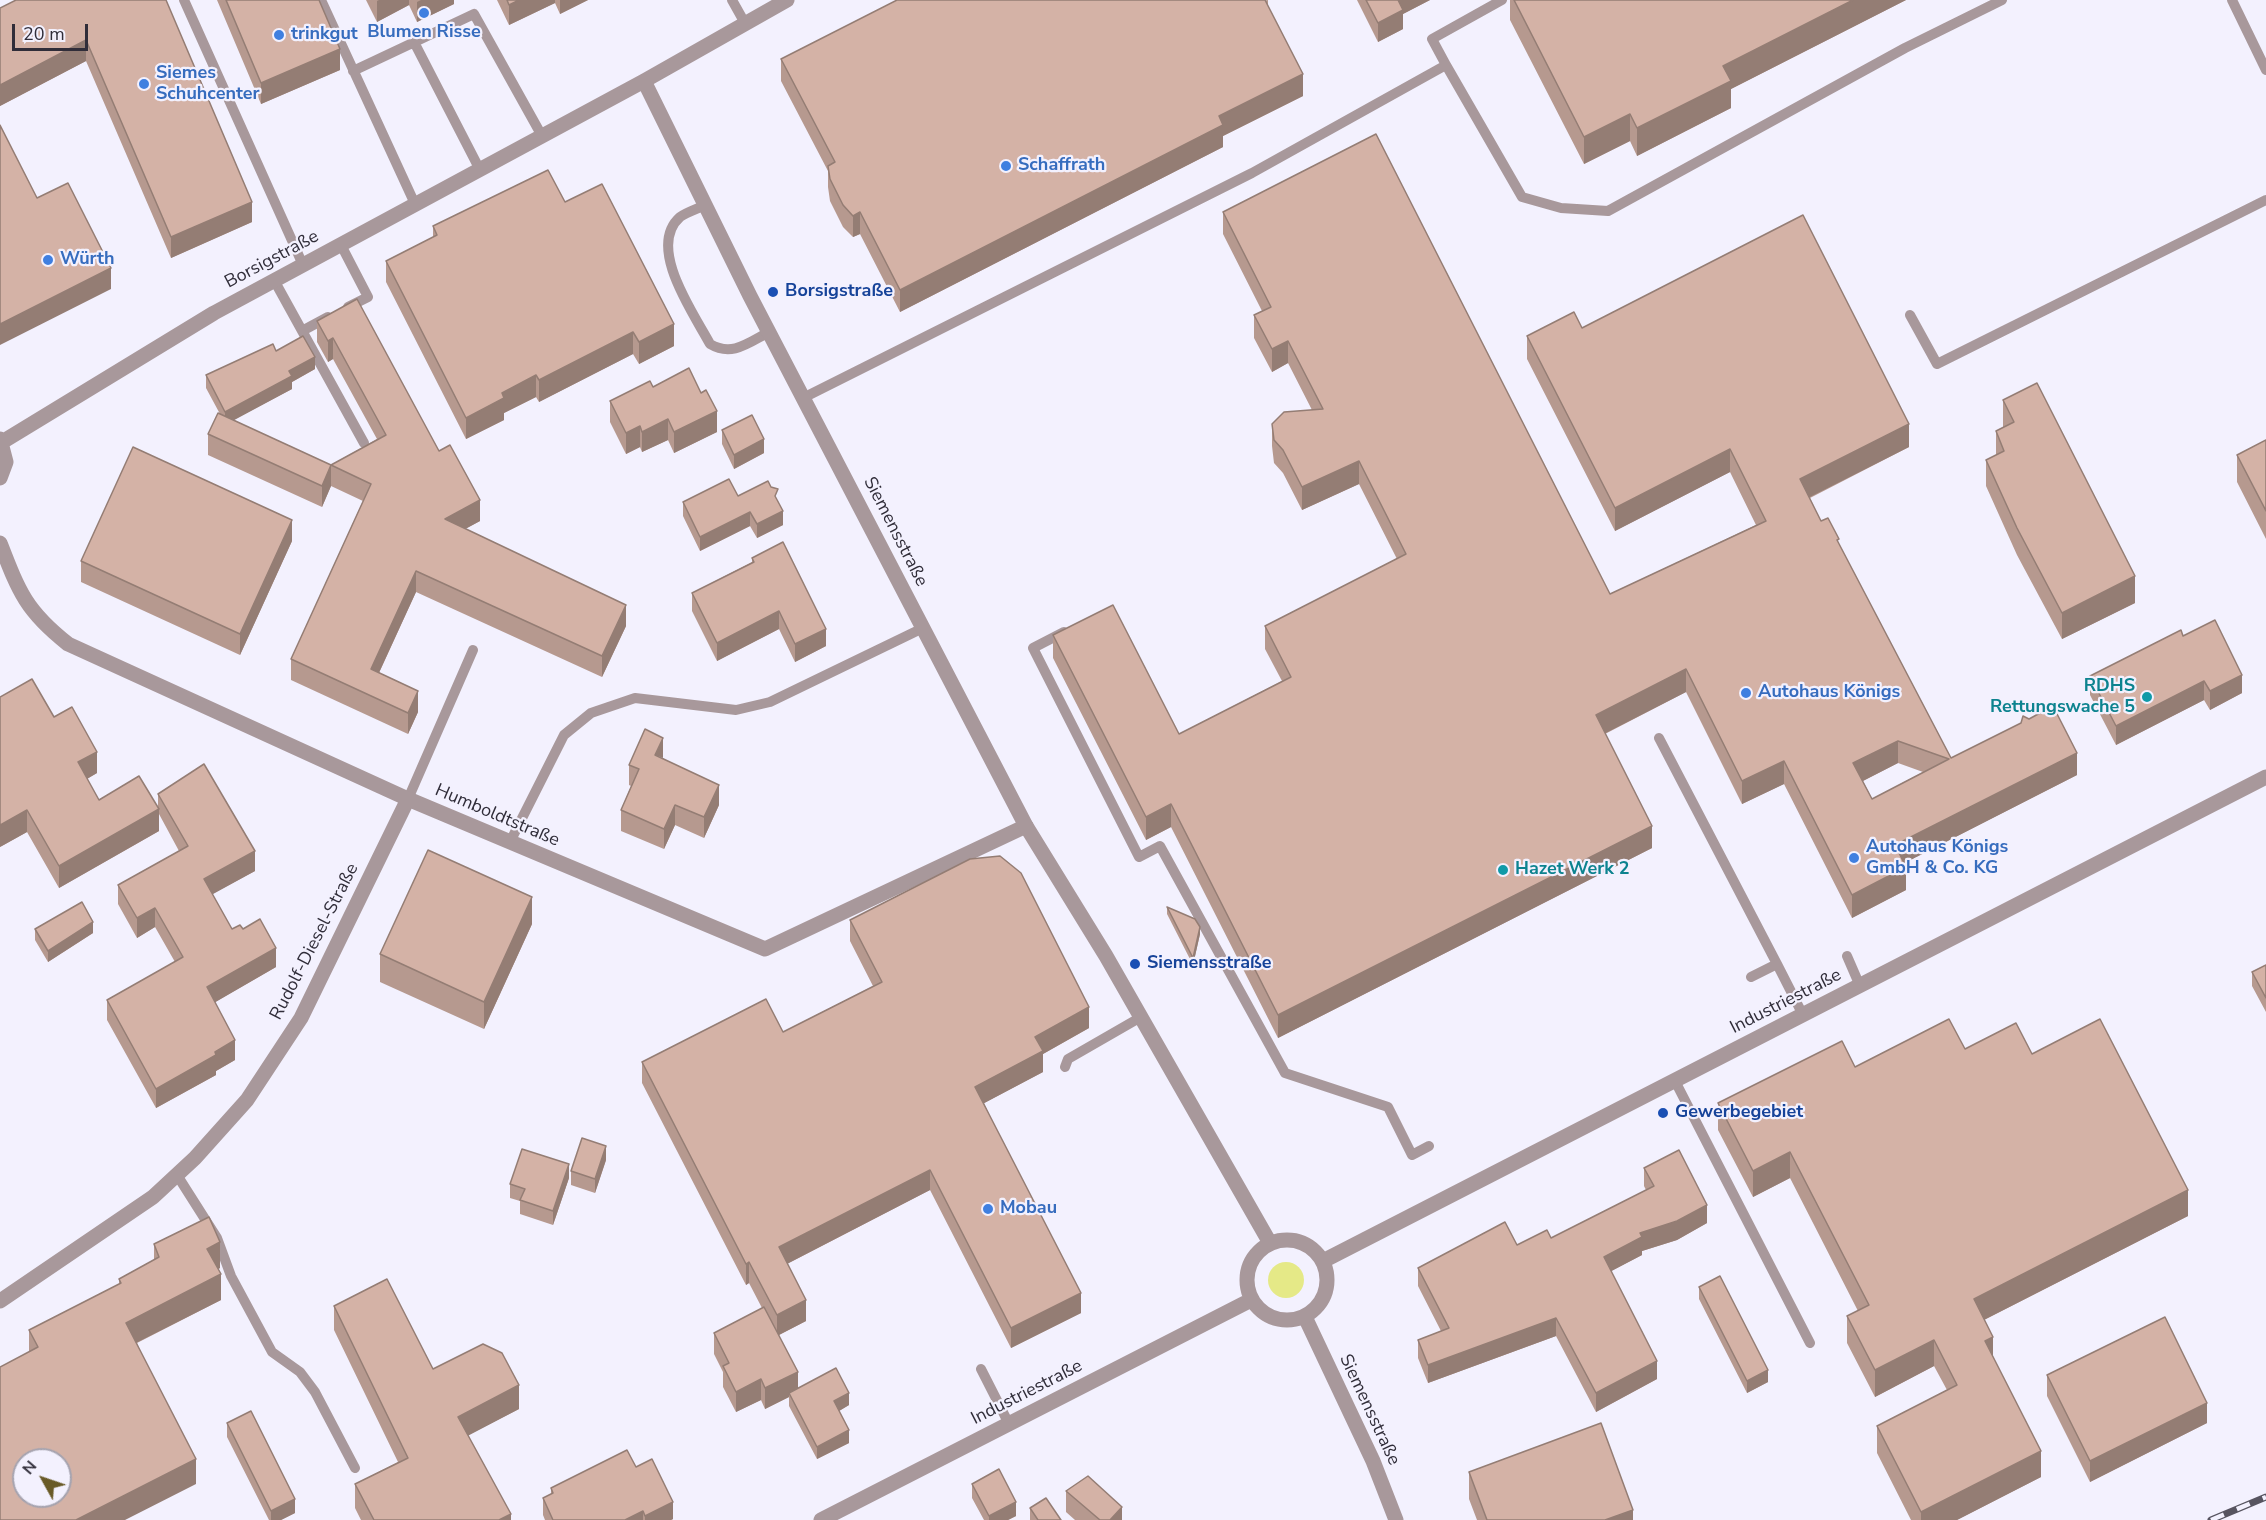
<!DOCTYPE html>
<meta charset="utf-8">
<style>
body{margin:0}
#map{position:relative;width:2266px;height:1520px;overflow:hidden;background:#f3f1fe;font-family:"Nunito Sans",sans-serif}
canvas{display:block}
.north{position:absolute;left:12px;top:1448px;width:60px;height:60px;box-sizing:border-box;background:#f3f1fe;border:2px solid #a5a3af;border-radius:50%;rotate:310deg;font-size:16px;font-weight:700;line-height:24px;text-align:center;color:#302d39}
.north::after{content:'';display:block;margin:auto;width:21px;height:27px;background:#695a27;clip-path:polygon(50% 0,100% 100%,50% 72%,0 100%)}
.scale{position:absolute;left:12px;top:24px;width:76px;height:27px;box-sizing:border-box;border:3px solid #302d39;border-top:0;padding-left:8px;font-size:18px;line-height:21px;white-space:nowrap;color:#302d39;-webkit-text-stroke:4px #f3f1fe;paint-order:stroke}
</style>
<div id="map">
<canvas width="2266" height="1520"></canvas>
<div class="north">N</div>
<div class="scale">20 m</div>
</div>
<script>
const g = document.querySelector('canvas').getContext('2d');
g.lineJoin = 'round';
function fill(path, color) {
  g.fillStyle = color;
  g.fill(path, 'evenodd');
}
function strokePath(path, color, width, dash) {
  g.strokeStyle = color;
  g.lineWidth = width;
  g.lineCap = dash ? 'butt' : 'round';
  g.setLineDash(dash || []);
  g.stroke(path);
}
function write(font, color, halo, rows, align = 'center') {
  g.font = font + ' "Nunito Sans",sans-serif';
  g.lineWidth = 4.5;
  g.setLineDash([]);
  g.textBaseline = 'middle';
  g.strokeStyle = halo;
  g.fillStyle = color;
  for (const [text, x, y, turn = 0] of rows) {
    g.save();
    g.translate(x, y);
    g.rotate((+turn || 0) * Math.PI / 180);
    g.textAlign = isNaN(turn) ? turn : align;
    if (halo) g.strokeText(text, 0, 0);
    g.fillText(text, 0, 0);
    g.restore();
  }
}
fill(new Path2D(`
 M1268 1280a18 18 0 1 1 36 0a18 18 0 1 1-36 0Z`), '#e5e987');
strokePath(new Path2D(`
 M184,0L303,265
 M321,0L415,204
 M732,0L746,25
 M2232,0L2266,70
 M414,42L480,170
 M1446,65L1432,39L1502,0
 M353,71L474,14L542,136
 M705,205C697,209 687,212 680,217C646,247 694,314 710,344C732,357 748,343 769,332
 M341,245L368,297L348,307
 M274,280L364,443
 M1910,315L1937,364L2266,200
 M302,331L328,317
 M803,398L1252,173L1446,65L1522,197L1561,208L1608,211L1905,48L2002,0
 M1064,632L1033,648L1139,857L1160,846L1285,1073L1388,1107L1412,1155L1429,1146
 M1659,738L1777,964
 M408,799L473,650
 M510,842L564,735L591,713L635,698L736,710L770,702L923,628
 M1847,956L1860,986
 M1751,977L1777,964L1803,1015
 M1065,1067L1068,1059L1141,1017
 M1675,1081L1810,1343
 M177,1175L217,1238L231,1276L272,1352L300,1372L315,1392L355,1468
 M981,1369L1009,1424`), '#a8989b', 10);
strokePath(new Path2D(`
 M0,543C19,592 26,611 68,644L408,799L765,949L1026,826
 M0,1301L153,1197L195,1158L247,1100L301,1018L408,799
 M1305,1317L1373,1461L1396,1520`), '#a8989b', 15);
strokePath(new Path2D(`
 M644,81L750,296L1026,826L1106,956L1270,1243
 M0,439L6,462L0,478
 M2,442L214,313L644,81L787,0
 M1247 1280a40 40 0 1 1 80 0a40 40 0 1 1-80 0Z
 M1323,1261L2266,777
 M821,1520L1251,1300`), '#a8989b', 15);
const rail = new Path2D(`
 M2211,1520L2266,1497`);
strokePath(rail, '#575460', 7);
strokePath(rail, '#f3f1fe', 4.5, [14]);
fill(new Path2D(`
 M166,0L252,222L171,258L86,61L0,106V8Z
 M217,0H319L340,70L261,104Z
 M366,0H454V4L417,22L409,5L377,22Z
 M497,0H588L560,14L555,3L509,25Z
 M1268,0V6L1303,96L1223,136V147L900,312L860,234L853,237L843,227L830,201L828,187V171L781,81V59Z
 M1357,0H1430L1403,14V29L1378,42Z
 M1510,0H1906L1731,89V108L1637,156L1630,141L1584,164L1510,20Z
 M565,202L674,346L639,364L633,354L539,402L536,397L504,413V420L466,439L386,282V261L433,237V226Z
 M1223,212L1610,594L1756,525L1730,472L1615,531L1527,359V336L1582,328L1909,447L1810,498L1821,521L1839,544L1951,758L2077,775L1904,863L1906,890L1852,918L1784,784L1742,804L1686,692L1605,734L1652,848L1278,1038L1171,827L1146,840L1053,658V635L1179,734L1282,681L1265,649V626L1397,559L1359,484L1302,510L1283,473L1274,463L1272,446V424L1312,410L1288,363L1272,372L1254,338V315L1262,311L1223,234ZM1898,763L1923,772L1872,799L1863,781Z
 M317,321L439,451L480,521L465,529L626,626L602,677L416,592L379,673L418,712L408,734L291,680V659L363,501L331,486L322,507L208,455V434L220,414L206,388V375L276,351L315,369L292,382V389L233,420L331,465L377,439L333,359L328,362L317,342Z
 M653,387L717,432L674,453L668,440L642,452L640,447L626,454L610,422V401Z
 M2003,400L2135,603L2062,639L2017,555L1986,486V460L1996,455V431L2003,427Z
 M722,430L764,453L734,469L722,444Z
 M2266,440V539L2237,482V455Z
 M738,496L778,501L783,525L757,538L750,526L700,551L683,516V502Z
 M292,541L240,655L81,582V561Z
 M752,558L826,646L795,662L779,629L717,661L692,611V593L752,562Z
 M2183,636L2242,693L2210,710L2204,700L2116,745L2090,695V676Z
 M54,717L97,773L87,779L99,800L158,808V794L255,871L212,894L232,929H243L276,967L215,1002L235,1060L216,1071V1075L156,1108L107,1020V1000L175,962L155,927L137,938L118,904V885L179,851L159,814V831L59,888L27,832L0,847Z
 M663,758L719,805L704,838L675,825L664,849L621,831V810L631,786L629,785V765Z
 M1167,907L1200,934L1193,965L1167,914Z
 M850,920L1089,1028L1043,1054V1072L984,1103L1081,1313L1011,1348L930,1190L787,1264L806,1321L779,1335L798,1389L849,1405L839,1411L849,1443L817,1459L789,1406V1397L765,1409L761,1400L736,1412L723,1387V1372L714,1354V1333L762,1308L749,1283L746,1285L642,1083V1062L783,1032L873,986L850,941Z
 M532,924L484,1029L380,982V954Z
 M35,929L93,933L48,962L35,940Z
 M2266,965V1012L2252,986V972Z
 M1965,1049L2032,1054L2188,1216L1984,1320L1993,1357L2041,1477L1957,1520H1911L1877,1453V1426L1947,1390L1934,1366L1875,1397L1847,1343V1316L1858,1311L1790,1178L1753,1197L1718,1130V1103L1855,1067Z
 M606,1160L595,1193L571,1185V1171Z
 M1644,1168L1707,1223L1677,1240L1642,1251V1255L1611,1271L1657,1379L1596,1412L1556,1336L1428,1383L1418,1358V1340L1441,1331L1418,1286V1268L1551,1238L1646,1190L1644,1186Z
 M569,1178L553,1225L520,1214V1201L510,1198V1184Z
 M154,1244L220,1268L218,1269L221,1300L137,1343L196,1484L29,1352V1330L119,1284V1279L154,1260Z
 M1699,1287L1768,1382L1747,1393L1699,1299Z
 M334,1306L433,1369L519,1409L468,1435L511,1520H361L355,1508V1484L398,1462L334,1330Z
 M2047,1375L2207,1423L2090,1482L2047,1396Z
 M227,1423L295,1513L281,1520H269L227,1437Z
 M636,1467L673,1519L671,1520H545L543,1515V1498L551,1494V1488Z
 M1469,1472L1633,1520H1477L1469,1499Z
 M972,1484L1016,1516L1008,1520H984L972,1498Z
 M1066,1491L1122,1520H1075L1066,1512Z
 M1030,1508L1061,1520H1030Z`), '#b6998f');
fill(new Path2D(`
 M379,0H409V5L377,22V1Z
 M421,0H454V4L417,22V2Z
 M519,0H555V3L509,25V5Z
 M560,0H588L560,14Z
 M1396,0H1430L1403,14V29L1378,42V23Z
 M1853,0H1906L1731,89V108L1637,156V128L1723,66Z
 M86,40V61L0,106V85Z
 M340,49V70L261,104V83Z
 M1303,74V96L1223,136V147L900,312V290L1219,116Z
 M1630,114V141L1584,164V137Z
 M252,202V222L171,258V237Z
 M860,212V234L853,237V216Z
 M111,268V289L0,345V324Z
 M674,324V346L639,364V342Z
 M633,332V354L539,402V380Z
 M333,338V359L328,362V341Z
 M1288,341V363L1272,372V349Z
 M315,357V369L292,382V389L225,425V412L289,371Z
 M536,375V397L504,413V420L466,439V418L502,393Z
 M717,411V432L674,453V432Z
 M668,419V440L642,452V432Z
 M1909,424V447L1800,502V479Z
 M640,426V447L626,454V433Z
 M764,439V453L734,469V455Z
 M1730,449V472L1615,531V508Z
 M1359,461V484L1302,510V487Z
 M331,465V486L322,507V486Z
 M480,500V521L445,540V519Z
 M783,511V525L757,538V524Z
 M750,512V526L700,551V537Z
 M292,520V541L240,655V634Z
 M416,571V592L371,690V669Z
 M2135,576V603L2062,639V613Z
 M626,605V626L602,677V656Z
 M779,611V629L717,661V643Z
 M826,629V646L795,662V644Z
 M1686,669V692L1596,738V715Z
 M2242,675V693L2210,710V691Z
 M2204,681V700L2116,745V726Z
 M418,691V712L408,734V713Z
 M663,738V758L655,755Z
 M1898,741V763L1853,786V763Z
 M97,752V773L78,784V762Z
 M2077,753V775L1895,868V845Z
 M1784,761V784L1742,804V781Z
 M719,785V805L704,838V817Z
 M1171,804V827L1146,840V817Z
 M675,805V825L664,849V829Z
 M159,809V831L59,888V866Z
 M27,810V832L0,847V825Z
 M1652,826V848L1278,1038V1015Z
 M255,851V871L204,899V879Z
 M1906,867V890L1852,918V895Z
 M532,897V924L484,1029V1002Z
 M155,908V927L137,938V918Z
 M93,922V933L48,962V951Z
 M1200,927V934L1193,965V958Z
 M276,948V967L207,1007V987Z
 M1089,1007V1028L1043,1054V1072L975,1108V1087L1035,1037Z
 M235,1040V1060L216,1071V1075L156,1108V1089Z
 M606,1146V1160L595,1193V1179Z
 M1790,1152V1178L1753,1197V1171Z
 M569,1164V1178L553,1225V1211Z
 M930,1170V1190L779,1268V1247Z
 M2188,1190V1216L1974,1325V1299Z
 M1707,1205V1223L1677,1240L1642,1251V1255L1604,1275V1257L1640,1233Z
 M220,1242V1268L207,1275V1249Z
 M749,1262V1283L746,1285V1264Z
 M221,1274V1300L126,1348V1323Z
 M1081,1293V1313L1011,1348V1328Z
 M806,1300V1321L777,1336V1315Z
 M1556,1318V1336L1428,1383V1365Z
 M1993,1337V1364L1985,1341Z
 M1934,1340V1366L1875,1397V1370Z
 M1657,1361V1379L1596,1412V1393Z
 M1768,1370V1382L1747,1393V1381Z
 M798,1372V1392L789,1393V1397L765,1409V1388Z
 M761,1379V1400L736,1412V1392Z
 M519,1385V1409L458,1441V1417Z
 M849,1393V1405L834,1414V1401Z
 M2207,1403V1423L2090,1482V1461Z
 M849,1430V1443L817,1459V1447Z
 M2041,1451V1477L1957,1520H1921V1512Z
 M196,1459V1484L125,1520H76Z
 M295,1499V1513L281,1520H271V1511Z
 M673,1502V1519L671,1520H645V1516Z
 M1016,1502V1516L1008,1520H989V1516Z
 M1122,1507V1520H1110Z
 M1633,1510V1520H1605Z
 M643,1511V1520H625Z
 M511,1514V1520H499Z`), '#947d74');
const building = new Path2D(`
 M16,0H166L252,202L171,237L86,40L0,85V8Z
 M226,0H319L340,49L261,83Z
 M507,0H519L509,5Z
 M897,0H1265L1303,74L1219,116L1223,125L900,290L860,212L853,216L843,205L830,179L828,166L835,162L781,59Z
 M1366,0H1398L1403,10L1378,23Z
 M1514,0H1853L1723,66L1731,81L1637,128L1630,114L1584,137Z
 M0,125L37,198L68,183L111,268L0,324Z
 M1376,134L1610,594L1766,521L1730,449L1615,508L1527,336L1574,312L1582,328L1803,215L1909,424L1800,479L1821,521L1828,518L1839,539L1837,540L1951,758L2021,723L2023,716L2029,719L2053,706L2077,753L1895,845L1906,867L1852,895L1784,761L1742,781L1686,669L1596,715L1652,826L1278,1015L1171,804L1146,817L1053,635L1113,605L1179,734L1291,677L1265,626L1406,554L1359,461L1302,487L1283,450L1274,440L1272,424L1284,412L1323,409L1288,341L1272,349L1254,315L1271,307L1223,212ZM1898,741L1949,759L1872,799L1853,763Z
 M548,170L565,202L602,184L674,324L639,342L633,332L539,380L536,375L502,393L504,398L466,418L386,261L437,235L433,226Z
 M357,299L439,451L450,445L480,500L445,519L626,605L602,656L416,571L371,669L418,691L408,713L291,659L371,484L331,465L322,486L208,434L218,413L331,465L386,435L333,338L328,341L317,321Z
 M303,336L315,357L289,371L292,376L225,412L206,375L273,344L276,351Z
 M689,368L701,393L706,390L717,411L674,432L668,419L642,432L640,426L626,433L610,401L650,381L653,387Z
 M2037,383L2135,576L2062,613L2017,528L1986,460L2004,451L1996,431L2014,422L2003,400Z
 M752,415L764,439L734,455L722,430Z
 M2266,440V511L2237,455Z
 M133,447L292,520L240,634L81,561Z
 M729,479L738,496L768,481L771,487L778,489L775,496L783,511L757,524L750,512L700,537L683,502Z
 M783,542L826,629L795,644L779,611L717,643L692,593L754,562L752,558Z
 M2215,620L2242,675L2210,691L2204,681L2116,726L2090,676L2181,630L2183,636Z
 M32,679L54,717L72,707L97,752L78,762L99,800L139,776L159,809L59,866L27,810L0,825V697Z
 M645,729L663,738L655,755L719,785L704,817L675,805L664,829L621,810L639,769L629,765Z
 M204,764L255,851L204,879L232,929L240,925L243,929L260,919L276,948L207,987L235,1040L215,1052L216,1055L156,1089L107,1000L183,957L155,908L137,918L118,885L188,846L158,794Z
 M428,850L532,897L484,1002L380,954Z
 M1000,856L1021,873L1089,1007L1035,1037L1043,1051L975,1087L1081,1293L1011,1328L930,1170L779,1247L806,1300L777,1315L749,1262L746,1264L642,1062L766,999L783,1032L882,982L850,920L970,859Z
 M82,902L93,922L48,951L35,929Z
 M1167,907L1195,919L1200,927L1193,958Z
 M2266,965V998L2252,972Z
 M1949,1019L1965,1049L2016,1023L2032,1054L2100,1019L2188,1190L1974,1299L1993,1337L1985,1341L2041,1451L1921,1512L1877,1426L1957,1385L1934,1340L1875,1370L1847,1316L1869,1305L1790,1152L1753,1171L1718,1103L1842,1041L1855,1067Z
 M582,1138L606,1146L595,1179L571,1171Z
 M522,1149L569,1164L553,1211L520,1200L525,1189L510,1184Z
 M1679,1150L1707,1205L1677,1221L1640,1233L1642,1237L1604,1257L1657,1361L1596,1393L1556,1318L1428,1365L1418,1340L1449,1328L1418,1268L1505,1222L1517,1245L1547,1230L1551,1238L1654,1186L1644,1168Z
 M209,1217L220,1242L207,1249L221,1274L126,1323L196,1459L76,1520H0V1367L38,1347L29,1330L121,1283L119,1279L159,1257L154,1244ZM24,1460H60V1496H24Z
 M1720,1276L1768,1370L1747,1381L1699,1287Z
 M387,1279L433,1369L483,1344L502,1353L519,1385L458,1417L511,1514L499,1520H374L355,1484L408,1458L334,1306Z
 M764,1307L798,1372L765,1388L761,1379L736,1392L723,1366L729,1363L714,1333Z
 M2165,1317L2207,1403L2090,1461L2047,1375Z
 M836,1368L849,1393L834,1401L849,1430L817,1447L789,1393Z
 M251,1411L295,1499L271,1511L227,1423Z
 M1601,1423L1633,1510L1605,1520H1487L1469,1472Z
 M627,1450L636,1467L652,1459L673,1502L645,1516L643,1511L625,1520H553L543,1498L553,1493L551,1488Z
 M999,1469L1016,1502L989,1516L972,1484Z
 M1088,1476L1122,1507L1110,1520H1100L1066,1491Z
 M1046,1498L1061,1520H1038L1030,1508Z`);
fill(building, '#d4b2a6');
strokePath(building, '#947d74', 1.5);
for (const [x, y, r, color] of [
 [424,13,6,"#3f7fe0"],
 [279,35,6,"#3f7fe0"],
 [144,84,6,"#3f7fe0"],
 [1006,166,6,"#3f7fe0"],
 [48,260,6,"#3f7fe0"],
 [773,292,6,"#1a4fb4"],
 [1746,693,6,"#3f7fe0"],
 [2147,697,6,"#0f9aa8"],
 [1854,858,6,"#3f7fe0"],
 [1503,870,6,"#0f9aa8"],
 [1135,964,6,"#1a4fb4"],
 [1663,1113,6,"#1a4fb4"],
 [988,1209,6,"#3f7fe0"]
]) {
  const dot = new Path2D();
  dot.arc(x, y, r, 0, 2 * Math.PI);
  g.fillStyle = color;
  g.fill(dot);
  strokePath(dot, '#f3f1fe', 2);
}
write('bold 18px', '#366cbe', '#f3f1fe', [
 ["Blumen Risse",424,33,"center"],
 ["trinkgut",291,35],
 ["Siemes",156,74],
 ["Schuhcenter",156,95],
 ["Schaffrath",1018,166],
 ["Würth",60,260],
 ["Autohaus Königs",1758,693],
 ["Autohaus Königs",1866,848],
 ["GmbH & Co. KG",1866,869],
 ["Mobau",1000,1209]
], 'left');
write('18px', '#302d39', '#f3f1fe', [
 ["Borsigstraße",272,260,-28],
 ["Siemensstraße",895,532,63],
 ["Humboldtstraße",497,816,23],
 ["Rudolf-Diesel-Straße",315,942,-63],
 ["Industriestraße",1786,1002,-27],
 ["Industriestraße",1027,1393,-27],
 ["Siemensstraße",1369,1410,65]
]);
write('bold 18px', '#164399', '#f3f1fe', [
 ["Borsigstraße",785,292],
 ["Siemensstraße",1147,964],
 ["Gewerbegebiet",1675,1113]
], 'left');
write('bold 18px', '#0d838f', '#f3f1fe', [
 ["RDHS",2135,687],
 ["Rettungswache 5",2135,708],
 ["Hazet Werk 2",1515,870,"left"]
], 'right');
</script>
